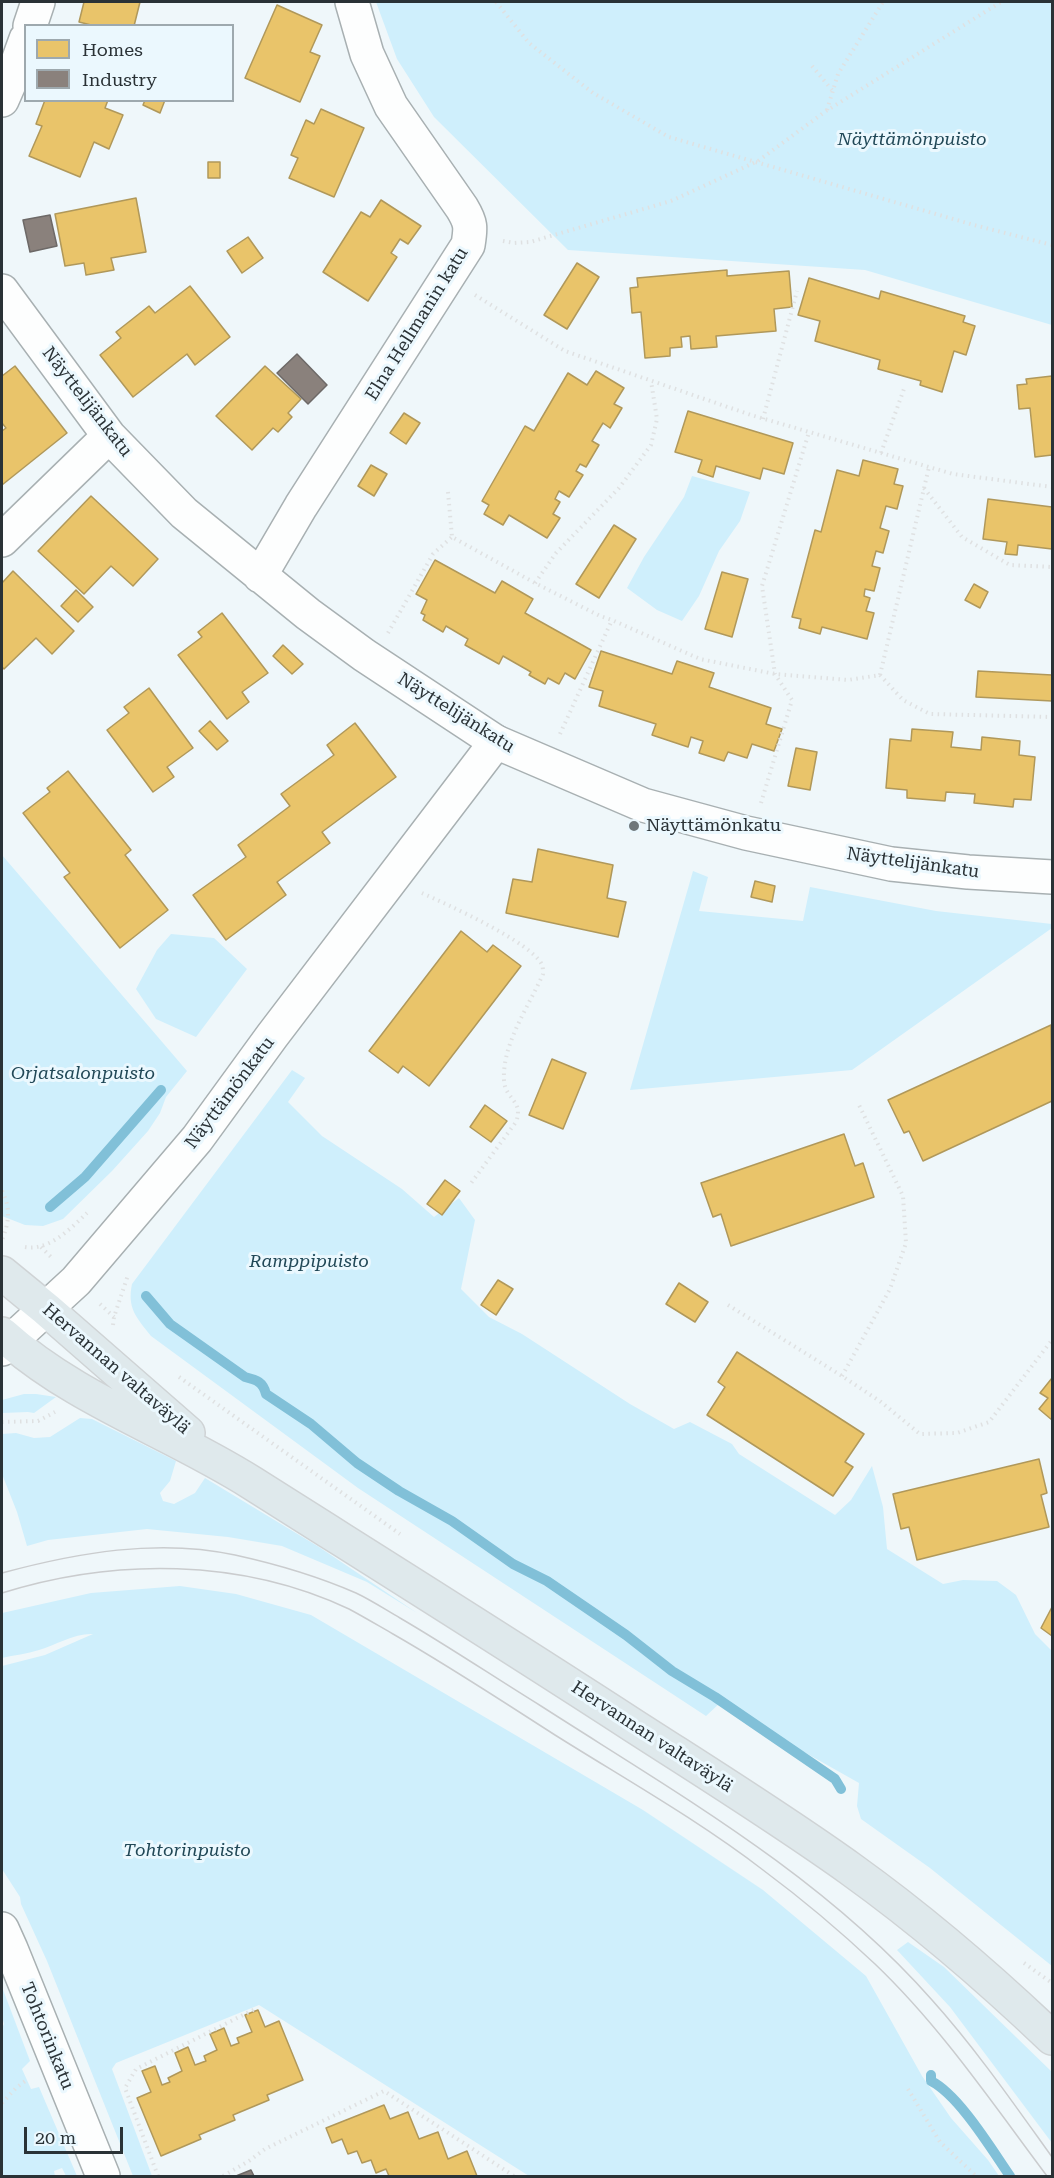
<!DOCTYPE html>
<meta charset="utf-8">
<style>
body{margin:0}
#map{position:relative;width:1054px;height:2178px;overflow:hidden;background:#eff7fa;font-family:"Roboto Serif",serif}
canvas{display:block}
.frame{position:absolute;inset:0;border:3px solid #2a3236;pointer-events:none}
.legend{position:absolute;left:24px;top:24px;width:210px;height:78px;box-sizing:border-box;background:#ebf8fe;border:2px solid #9ea9ae;margin:0;padding:8px 10px;list-style:none;font-size:18px;color:#2a3236}
.legend li{display:flex;align-items:center;gap:12px;height:30px}
.legend b{width:30px;border:2px solid #9ea9ae}
.scale{position:absolute;left:24px;top:2127px;width:99px;height:27px;box-sizing:border-box;border:3px solid #2a3236;border-top:0;padding-left:8px;font-size:18px;line-height:21px;white-space:nowrap;color:#2a3236;-webkit-text-stroke:4px #ebf8fe;paint-order:stroke}
</style>
<div id="map">
<canvas width="1054" height="2178"></canvas>
<div class="frame"></div>
<ul class="legend">
<li><b style="height:16px;background:#e9c46a"></b>Homes</li>
<li><b style="height:16px;background:#8a817c"></b>Industry</li>
</ul>
<div class="scale">20 m</div>
</div>
<script>
const g = document.querySelector('canvas').getContext('2d');
g.lineJoin = 'round';
function fill(path, color) {
  g.fillStyle = color;
  g.fill(path, 'evenodd');
}
function strokePath(path, color, width, dash) {
  g.strokeStyle = color;
  g.lineWidth = width;
  g.lineCap = dash ? 'butt' : 'round';
  g.setLineDash(dash || []);
  g.stroke(path);
}
function write(font, color, halo, rows, align = 'center') {
  g.font = font + ' "Roboto Serif",serif';
  g.lineWidth = 6;
  g.setLineDash([]);
  g.textBaseline = 'middle';
  g.strokeStyle = halo;
  g.fillStyle = color;
  for (const [text, x, y, turn = 0] of rows) {
    g.save();
    g.translate(x, y);
    g.rotate((+turn || 0) * Math.PI / 180);
    g.textAlign = isNaN(turn) ? turn : align;
    if (halo) g.strokeText(text, 0, 0);
    g.fillText(text, 0, 0);
    g.restore();
  }
}
fill(new Path2D(`
 M376,2H1052V325L865,270L568,250L434,117L397,59Z
 M692,476L750,492L740,521L719,551L699,596L682,621L657,610L627,588L644,557L684,497Z
 M2,855L187,1071L166,1097L160,1113L148,1131L112,1171L63,1219L43,1226L25,1225L2,1216Z
 M693,871L708,877L699,911L803,921L810,887L936,911L1052,924V928L852,1070L630,1090Z
 M171,934L214,938L247,969L196,1037L156,1019L136,989L157,950Z
 M292,1070L305,1078L288,1102L322,1136L402,1189L434,1217L459,1198L475,1220L461,1289L489,1317L522,1334L630,1404L674,1429L690,1422L732,1444L739,1454L835,1515L851,1500L872,1466L883,1507L887,1549L943,1584L963,1580L997,1581L1016,1595L1035,1634L1052,1651V1966L930,1868L861,1819L857,1806L859,1783L765,1730L721,1702L706,1716L358,1488L151,1336C136,1317 127,1308 132,1284Z
 M24,1394H36L56,1397L34,1413L28,1412L2,1413V1400Z
 M80,1418L92,1419L176,1461L170,1481L160,1493L163,1501L174,1504L195,1493L205,1478L319,1547L417,1613L367,1582L282,1546L228,1537L147,1529L48,1540L27,1546L17,1512L2,1474V1434L16,1433L34,1438L50,1437Z
 M180,1586L236,1594L311,1615L643,1810L763,1890L866,1976L922,2076L951,2118L988,2160L999,2176H529L259,2005L116,2063L112,2069L152,2176H133L47,1961L21,1904L20,1897L2,1869V1666L45,1655L93,1634C75,1633 56,1645 39,1650C27,1654 14,1655 2,1658V1613L91,1593Z
 M908,1942L944,1967L1052,2072V2143L950,2007L897,1950Z
 M2,1987L30,2061L22,2069L31,2089L39,2087L77,2176H66L62,2168L54,2171L55,2176H2V2025V2028L4,2024L2,2017Z`), '#cfeffc');
const homes = new Path2D(`
 M84,2H140L134,26H95L79,22Z
 M277,5L322,25L310,52L320,56L300,102L245,78Z
 M45,100H108L105,108L123,115L109,149L94,142L80,177L29,156L42,126L36,124Z
 M145,100H165L160,113L143,105Z
 M321,109L364,128L334,197L289,178L298,158L291,155L306,120L314,124Z
 M208,162H220V178H208Z
 M136,198L146,252L111,258L114,270L86,275L84,263L65,266L55,214Z
 M381,200L421,226L408,244L400,239L391,253L397,257L368,301L323,272L361,212L370,217Z
 M248,237L263,258L242,273L227,251Z
 M577,263L599,277L567,329L544,315Z
 M727,270V276L789,271L792,307L774,309L776,331L716,336L717,347L691,349L690,336L681,337L682,347L670,348V356L645,358L641,312L632,313L630,288L638,287L637,278Z
 M809,278L879,299L881,291L965,316L963,322L975,326L966,355L954,351L942,392L920,385L921,381L878,369L880,360L815,341L820,321L798,315Z
 M190,286L230,337L195,365L187,354L133,397L100,355L121,338L116,332L149,306L155,313Z
 M15,366L67,433L2,485V431L6,428L2,423V376Z
 M265,366L301,399L288,413L292,417L278,432L273,428L252,450L216,416Z
 M596,371L624,388L614,404L622,408L610,428L603,423L592,441L599,445L586,467L580,464L576,471L583,475L569,497L559,491L555,499L560,502L553,514L560,518L547,538L509,515L503,525L484,514L489,505L482,501L525,426L534,431L568,373L587,385Z
 M1052,376V455L1035,457L1030,408L1019,409L1017,385L1027,384L1026,379Z
 M688,411L793,443L784,474L763,468L760,479L716,466L713,477L698,472L702,460L675,452Z
 M404,413L420,423L406,444L390,433Z
 M863,460L898,469L894,484L903,486L897,509L886,506L880,528L889,531L883,553L876,551L872,566L880,568L874,591L865,589L864,596L870,598L866,611L874,613L867,639L822,627L820,634L799,628L801,619L792,617L815,530L821,532L837,470L859,476Z
 M371,465L387,474L374,496L358,486Z
 M91,496L158,559L133,586L111,566L84,594L38,551Z
 M988,499L1052,507V549L1018,545L1017,555L1005,554L1007,542L983,539Z
 M614,525L636,539L599,598L576,584Z
 M435,560L495,593L502,581L533,599L525,613L591,650L575,679L565,673L559,684L548,678L545,684L529,675L531,672L503,656L499,664L465,645L468,639L446,626L443,632L423,620L425,615L421,613L427,600L416,594Z
 M13,571L74,631L52,654L36,638L4,669L2,667V583Z
 M722,572L748,579L732,637L705,629Z
 M974,584L988,592L980,608L965,600Z
 M76,590L93,607L78,622L61,606Z
 M222,613L268,673L242,692L249,702L227,719L178,655L202,637L198,632Z
 M283,645L303,664L292,674L273,656Z
 M601,651L672,674L677,661L714,673L709,687L771,708L766,724L782,729L774,751L752,744L747,758L728,752L724,761L699,753L703,741L691,737L688,747L652,735L656,724L599,706L603,691L589,687Z
 M978,671L1052,675V701L976,697Z
 M149,688L193,748L167,767L174,777L153,792L107,730L129,713L124,707Z
 M210,721L228,741L217,750L199,731Z
 M355,723L396,777L322,832L330,843L277,882L286,895L226,940L193,895L246,857L238,845L290,806L281,794L334,755L327,745Z
 M912,729L953,732L951,747L981,750L982,737L1020,741L1019,755L1035,757L1031,800L1014,799L1013,807L974,803L975,794L946,792L945,801L907,798V790L886,788L890,739L911,741Z
 M796,748L817,752L810,790L788,786Z
 M68,771L131,850L125,855L168,910L120,948L64,877L70,873L23,813L50,792L47,788Z
 M538,849L613,865L607,898L626,902L618,937L506,913L513,879L532,882Z
 M755,881L775,886L772,902L751,897Z
 M461,931L487,952L493,945L521,966L429,1086L403,1066L398,1073L369,1051Z
 M1051,1025L1052,1101L923,1161L909,1131L904,1133L888,1100Z
 M552,1059L586,1073L563,1129L529,1115Z
 M485,1105L507,1121L491,1142L470,1127Z
 M844,1134L855,1166L863,1163L874,1197L731,1246L721,1214L713,1217L701,1183Z
 M445,1180L460,1191L442,1215L427,1204Z
 M498,1280L513,1289L496,1315L481,1305Z
 M679,1283L708,1302L695,1322L666,1304Z
 M737,1352L864,1434L845,1462L853,1467L833,1496L707,1415L725,1387L718,1382Z
 M1052,1378V1420L1039,1409L1048,1398L1040,1393Z
 M1039,1459L1047,1493L1041,1495L1049,1527L917,1560L909,1527L901,1529L893,1494Z
 M1052,1607V1636L1041,1628Z
 M258,2010L265,2027L279,2021L303,2080L267,2095L269,2100L233,2115L235,2120L199,2135L201,2139L161,2156L137,2098L151,2092L142,2071L155,2066L162,2085L170,2082L168,2078L182,2071L175,2053L188,2047L195,2065L206,2061L204,2056L217,2050L210,2034L224,2028L231,2046L239,2043L237,2038L252,2032L245,2015Z
 M384,2105L390,2119L408,2112L419,2139L438,2132L448,2159L467,2151L477,2176H389L386,2169L376,2173L371,2160L362,2163L357,2151L348,2154L342,2139L332,2143L326,2128Z`);
fill(homes, '#e9c46a');
strokePath(homes, '#b0985a', 1.5);
const industry = new Path2D(`
 M50,215L57,246L30,252L23,220Z
 M297,354L327,385L308,404L277,373Z
 M251,2170L254,2176H236Z`);
fill(industry, '#8a817c');
strokePath(industry, '#6d6967', 1.5);
strokePath(new Path2D(`
 M50,1207L85,1177L161,1090
 M146,1296L170,1324L245,1377C257,1380 263,1382 266,1394L311,1424L357,1463L399,1491L452,1521L513,1564L547,1581L626,1635L672,1671L715,1697L835,1779L841,1789
 M931,2075V2081C959,2095 992,2150 1010,2176`), '#81c0d8', 10);
const minor = new Path2D(`
 M30,26L38,2
 M2,100L13,75L26,39
 M2,291L109,436L184,513L308,614L364,655L496,742
 M2,540L109,436
 M260,576L301,506L468,245C471,227 471,223 462,208L391,106L367,54L352,2
 M2,1929L11,1949L103,2176`);
const tertiary = new Path2D(`
 M2,1349L76,1281L197,1139L272,1036L496,742L643,805L746,833L891,864L968,872L1052,877`);
const primary = new Path2D(`
 M2,1273L46,1309L188,1433
 M2,1334C75,1400 170,1431 252,1483C380,1564 508,1644 634,1726C707,1773 781,1819 852,1870C923,1921 989,1978 1052,2038`);
strokePath(minor, '#a8b0b2', 36);
strokePath(tertiary, '#a8b0b2', 36);
strokePath(primary, '#cfd3d5', 36);
strokePath(new Path2D(`
 M496,2L529,43L593,93L669,137L974,225L1052,245
 M812,66L832,90
 M827,110L838,74L883,2
 M503,241L514,243L530,242L671,201L758,161L826,111L1001,2
 M475,295L565,351L751,415L953,474L1052,487
 M763,419L797,291
 M881,453L905,386
 M924,488L962,537L1010,565L1052,567
 M448,492L452,537L535,583L600,616L612,620L700,659L775,674L848,680L880,675L903,700L930,714L1052,717
 M535,583L556,553L619,488L651,445L657,419L651,381
 M388,633L433,554L452,537
 M880,675L929,467
 M560,734L612,620
 M761,803L792,700L775,674L762,586L809,432
 M422,893C446,904 533,943 542,965C543,966 543,972 543,974C529,1006 502,1044 504,1080C505,1100 524,1100 516,1122L469,1186
 M2,1191C11,1208 9,1223 2,1240
 M25,1247C49,1251 70,1229 87,1213
 M41,1247L53,1259
 M100,1304L114,1317
 M728,1305L842,1376L881,1402L920,1434L957,1433L989,1422L1052,1340
 M113,1325L114,1317L128,1275
 M842,1376L890,1289L906,1243L903,1196L859,1105
 M179,1377L400,1534
 M2,1422L38,1421L55,1412
 M1024,1963L1052,1983
 M908,2089L940,2142L976,2176
 M2,2103L16,2088L28,2079
 M158,2176L125,2088L136,2069L255,2009
 M223,2176L249,2161L265,2149L384,2091L514,2176`), '#dfe1e2', 4, [1.5, 4.5]);
strokePath(minor, '#fdfefe', 33);
strokePath(tertiary, '#fdfefe', 33);
strokePath(primary, '#dfe9ec', 33);
strokePath(new Path2D(`
 M2,1573C76,1553 158,1538 235,1555C276,1564 317,1576 356,1593C371,1600 386,1610 400,1618C448,1646 494,1677 541,1706C678,1794 823,1876 932,2000C976,2049 1014,2104 1052,2157
 M2,1593C114,1558 241,1558 349,1609C364,1617 379,1626 393,1634C449,1666 502,1701 555,1735C625,1779 698,1820 763,1870C802,1899 840,1931 875,1964C941,2027 993,2104 1047,2176`), '#caccce', 1.5);
for (const [x, y, r, color] of [
 [634,826,6,"#6f777b"]
]) {
  const dot = new Path2D();
  dot.arc(x, y, r, 0, 2 * Math.PI);
  g.fillStyle = color;
  g.fill(dot);
  strokePath(dot, '#ebf8fe', 2);
}
write('italic 18px', '#214857', '#ebf8fe', [
 ["Näyttämönpuisto",912,140],
 ["Orjatsalonpuisto",83,1074],
 ["Ramppipuisto",309,1262],
 ["Tohtorinpuisto",187,1851]
]);
write('18px', '#2a3236', '#ebf8fe', [
 ["Elna Hellmanin katu",417,324,-58],
 ["Näyttelijänkatu",87,402,52],
 ["Näyttelijänkatu",456,713,32],
 ["Näyttelijänkatu",913,863,8],
 ["Näyttämönkatu",230,1093,-53],
 ["Hervannan valtaväylä",116,1369,41],
 ["Hervannan valtaväylä",652,1737,33],
 ["Tohtorinkatu",47,2036,68]
]);
write('18px', '#2a3236', '#ebf8fe', [
 ["Näyttämönkatu",646,826]
], 'left');
</script>
